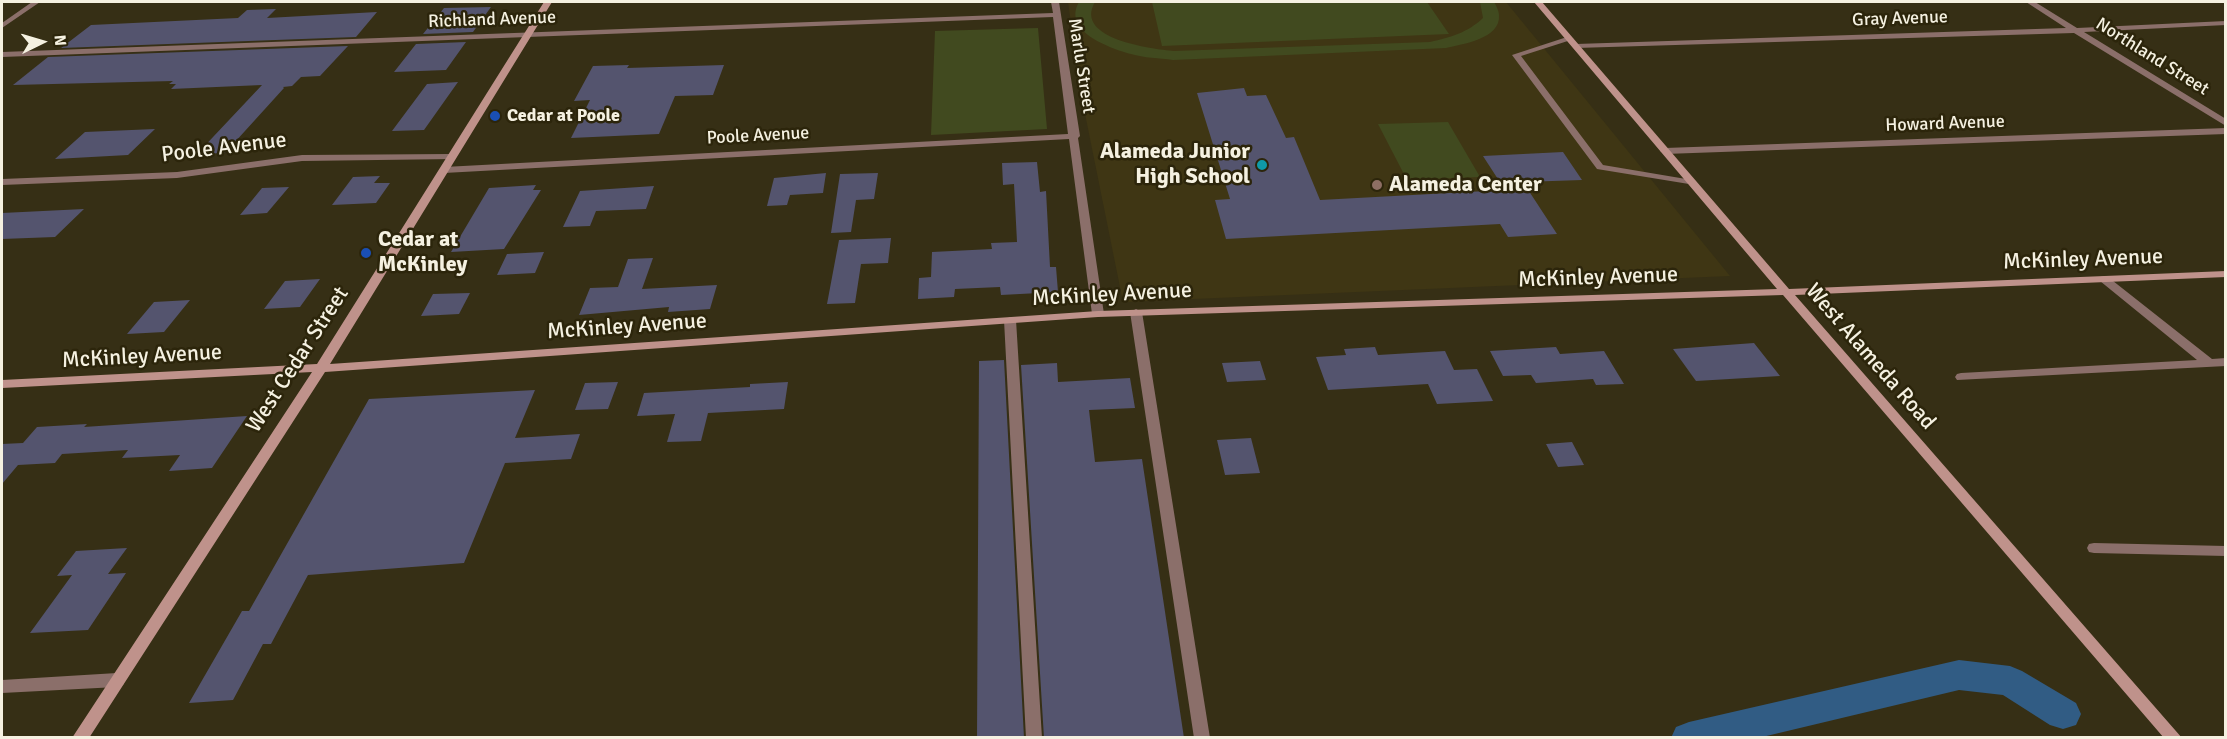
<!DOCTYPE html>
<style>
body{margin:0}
#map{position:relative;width:2227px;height:739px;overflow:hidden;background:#362f15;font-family:Signika,sans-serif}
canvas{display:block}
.frame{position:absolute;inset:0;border:3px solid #f5f1e1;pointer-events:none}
.north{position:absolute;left:12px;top:12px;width:60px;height:60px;-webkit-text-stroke:4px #2c250b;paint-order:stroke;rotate:85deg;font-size:16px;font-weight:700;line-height:24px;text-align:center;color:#f5f1e1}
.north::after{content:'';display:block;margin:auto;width:21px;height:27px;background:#f5f1e1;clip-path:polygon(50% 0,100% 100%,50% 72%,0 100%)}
</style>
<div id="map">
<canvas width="2227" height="739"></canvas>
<div class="frame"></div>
<div class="north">N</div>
</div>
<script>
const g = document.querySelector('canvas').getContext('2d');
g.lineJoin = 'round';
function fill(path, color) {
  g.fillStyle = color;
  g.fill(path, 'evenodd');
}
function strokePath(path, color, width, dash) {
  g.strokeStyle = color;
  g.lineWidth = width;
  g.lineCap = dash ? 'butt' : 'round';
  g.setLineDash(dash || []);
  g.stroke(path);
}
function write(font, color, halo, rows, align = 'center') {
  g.font = font + ' Signika,sans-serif';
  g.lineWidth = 5;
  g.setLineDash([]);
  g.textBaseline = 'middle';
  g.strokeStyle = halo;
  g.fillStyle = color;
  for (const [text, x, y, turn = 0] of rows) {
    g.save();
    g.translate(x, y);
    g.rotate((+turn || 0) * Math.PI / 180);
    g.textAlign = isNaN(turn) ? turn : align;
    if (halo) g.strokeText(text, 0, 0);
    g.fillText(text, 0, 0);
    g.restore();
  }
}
fill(new Path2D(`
 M1068,2H1506L1730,276L1123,302L1081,94Z`), '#3f3614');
fill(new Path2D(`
 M1079,2H1095C1073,39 1152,49 1174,51L1430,42C1451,37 1467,33 1483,18L1480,2H1494C1496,5 1499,11 1499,15C1501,39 1462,44 1446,48L1173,60C1159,58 1144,58 1131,54C1109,48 1062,31 1079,2Z
 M1152,2H1427L1449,34L1162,46Z
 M1038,28L1047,129L931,135L935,31Z
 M1448,122L1480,177L1407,180L1378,124Z`), '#414a1f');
fill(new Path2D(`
 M1959,660L2010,666L2022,671L2076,703L2081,714L2076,725L2063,729L2050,725L2003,695L1959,690L1758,738H1671L1676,727L1689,722Z`), '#315c84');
fill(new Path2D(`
 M491,7L473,32L423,34L444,8Z
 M276,9L267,18L377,12L356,37L61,48L91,25L238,18L247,10Z
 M466,42L446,70L394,72L416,44Z
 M348,46L320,76L301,77L292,86L283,87L284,88L225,153L197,154L262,85L171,89L176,84H169L173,81L13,85L48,57Z
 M629,65L627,68L724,65L713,95L675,96L659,134L571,138L590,100L574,101L593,66Z
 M458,82L424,130L392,131L427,84Z
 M1244,88L1247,96L1266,95L1286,138L1294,137L1320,200L1505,190L1483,156L1563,152L1582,180L1523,182L1557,234L1508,237L1500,224L1226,239L1215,200L1230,199L1197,93Z
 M155,129L128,155L55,159L85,132Z
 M1037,162L1040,192L1046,191L1050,267H1056L1058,292L1001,295L1000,287L955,289L954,297L918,299L919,278L931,277L932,252L992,249L991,243L1017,242L1014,184L1003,185L1002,163Z
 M826,173L823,193L790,195L787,205L767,206L774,178Z
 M878,173L874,199L856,200L851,232L831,233L840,174Z
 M380,176L374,183H390L376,203L332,205L353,177Z
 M536,185L533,190H541L504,249L451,252L489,188Z
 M654,186L646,209L596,211L590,226L563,227L580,191Z
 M289,187L267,213L240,215L262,188Z
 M84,209L55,237L2,239V213Z
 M891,238L888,263L861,264L855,303L827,304L839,240Z
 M544,252L535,273L497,275L507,254Z
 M653,258L642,289L717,285L710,309L668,312L669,307L579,315L590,288L618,287L628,259Z
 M320,279L300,307L264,309L285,281Z
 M470,293L459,314L421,316L433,294Z
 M190,300L164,332L127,334L154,302Z
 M1754,343L1780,376L1696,381L1673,349Z
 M1375,347L1378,355L1445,351L1454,370L1477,369L1493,401L1437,404L1428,384L1328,390L1316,357L1346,355L1344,349Z
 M1556,347L1560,354L1604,351L1624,384L1596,385L1593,379L1536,383L1531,375L1503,376L1490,351Z
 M1004,360L1024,738H977L979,361Z
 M1260,361L1266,380L1227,382L1222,363Z
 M1057,363L1058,382L1130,378L1135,408L1089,410L1095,462L1142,459L1184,738H1044L1021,365Z
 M618,382L608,409L575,410L585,383Z
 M788,382L784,409L708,413L701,441L667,442L675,414L637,416L644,393L750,387V384Z
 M535,390L515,438L580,434L571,459L505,463L464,563L308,575L271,644H263L233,700L189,703L242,611H249L369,399Z
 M247,416L212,468L169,471L180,455L122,458L128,450L62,454L55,463L18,465L2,484V444L23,443L37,427L87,424L84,427Z
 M1251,438L1260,473L1225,475L1217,440Z
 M1572,442L1584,465L1558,467L1546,444Z
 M127,548L108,574L126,573L88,630L30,633L72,575L57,576L76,551Z`), '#54546e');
fill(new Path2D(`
 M1567,37L1574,39L1521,56L1603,165L1692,180L1695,181V185L1597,169L1512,55Z
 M2104,276L2108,277L2212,359L2226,358V366L1957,380L1955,377L1957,374L1961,373L2197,360L2100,281L2099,279L2100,277Z
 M1136,309L1142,312L1210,738H1194L1130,312Z
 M1010,317L1016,320L1042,738H1026L1004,320Z
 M2094,543L2226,546V556L2094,553L2089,552L2087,548L2089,544Z`), '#8b6f6a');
fill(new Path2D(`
 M32,2H40L2,28V23Z
 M1051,2H1059L1080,136L1078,138L1104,314L1098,317L1092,314L1069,139L444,173L439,170L444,167L1068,134L1053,17L2,57V52L1053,13Z
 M2026,2H2035L2077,28L2226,21V25L2084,32L2226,119V126L2074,33L1576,48L1572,46L1576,44L2066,28Z
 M2226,128V134L1665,154L1660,151L1665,148Z
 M451,154L454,155V159L302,161L177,178L2,185V179L177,172L302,155Z
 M117,673L123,675L125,680L123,685L117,687L2,693V680Z`), '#8b6f6a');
fill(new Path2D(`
 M544,2H552L330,364L1098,311L1777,289L1534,2H1542L1789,289L2226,271V277L1795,295L2182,738H2164L1783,295L1098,317L325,372L89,738H72L312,372L2,388V380L317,364Z`), '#bf928b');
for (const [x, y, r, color] of [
 [495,116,6,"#1a4fb4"],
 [1262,165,6,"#0f9aa8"],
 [1377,185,6,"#8d6e63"],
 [366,253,6,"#1a4fb4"]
]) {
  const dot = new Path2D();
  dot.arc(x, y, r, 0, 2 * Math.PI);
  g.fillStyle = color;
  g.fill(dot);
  strokePath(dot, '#2c250b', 2);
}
write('18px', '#f5f1e1', '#2c250b', [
 ["Gray Avenue",1900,19,-2],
 ["Richland Avenue",492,20,-2],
 ["Northland Street",2152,57,32],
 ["Marlu Street",1081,66,81],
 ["Howard Avenue",1945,124,-2],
 ["Poole Avenue",758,136,-3]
]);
write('bold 18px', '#f5f1e1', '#2c250b', [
 ["Cedar at Poole",507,116]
], 'left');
write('22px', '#f5f1e1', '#2c250b', [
 ["Poole Avenue",224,148,-7],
 ["McKinley Avenue",2083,260,-2],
 ["McKinley Avenue",1598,278,-2],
 ["McKinley Avenue",1112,295,-3],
 ["McKinley Avenue",627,327,-4],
 ["McKinley Avenue",142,357,-3],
 ["West Alameda Road",1870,357,49],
 ["West Cedar Street",298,360,-57]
]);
write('bold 22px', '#f5f1e1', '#2c250b', [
 ["Alameda Junior",1250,152,"right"],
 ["High School",1250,177,"right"],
 ["Alameda Center",1389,185],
 ["Cedar at",378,240],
 ["McKinley",378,265]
], 'left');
</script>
